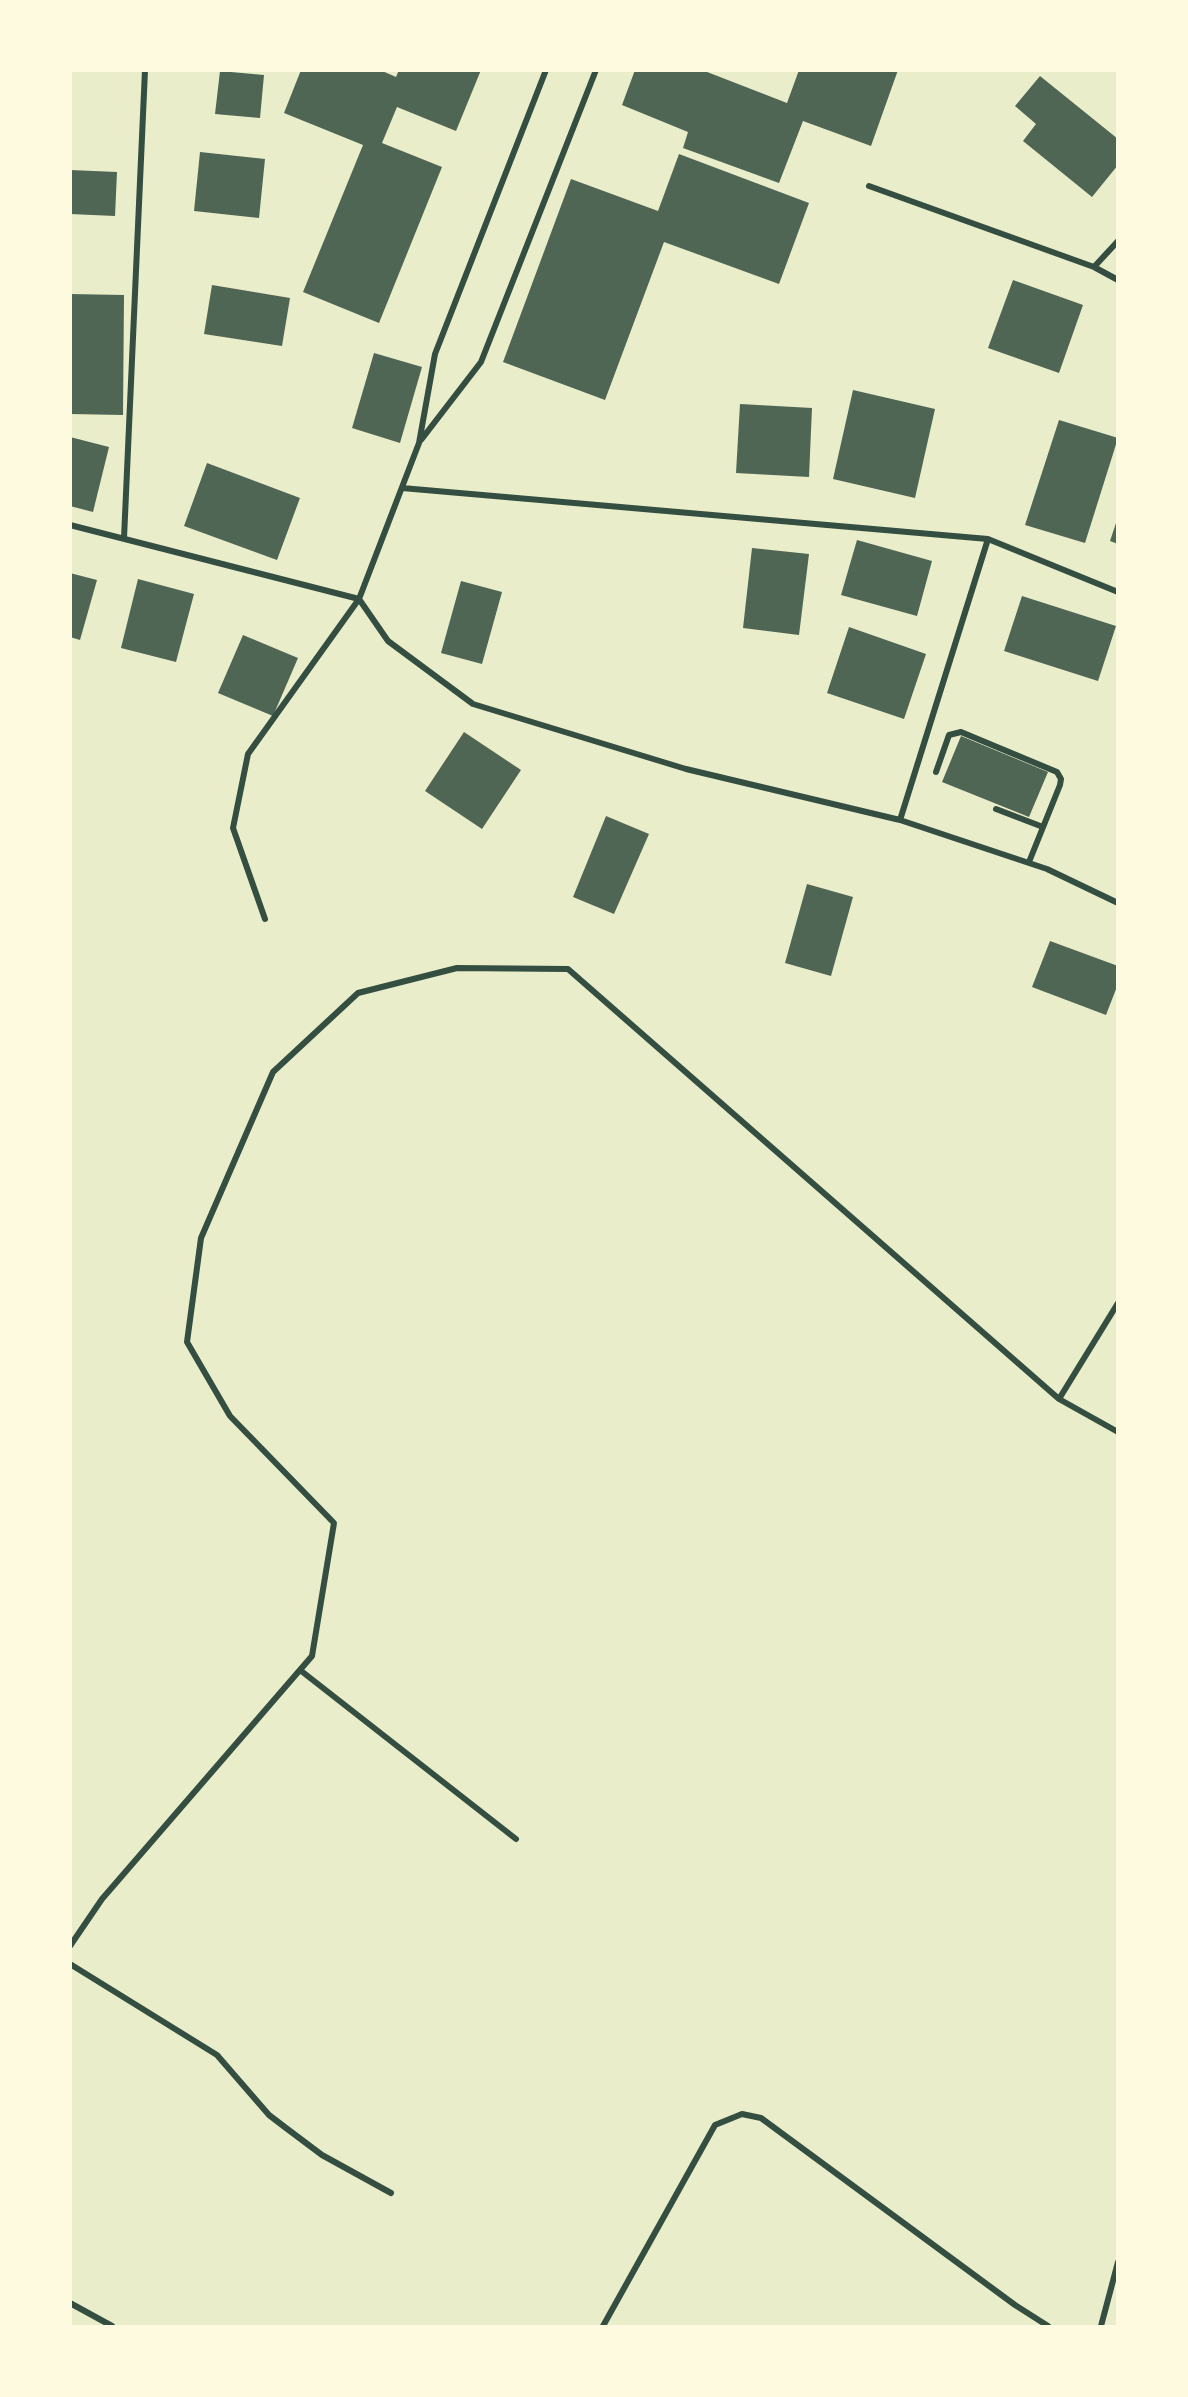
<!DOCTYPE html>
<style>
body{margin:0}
#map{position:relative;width:1188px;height:2397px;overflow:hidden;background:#e9edc9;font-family:"PT Serif",serif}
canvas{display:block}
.frame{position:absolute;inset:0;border:72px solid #fefae0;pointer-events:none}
</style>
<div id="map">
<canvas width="1188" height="2397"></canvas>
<div class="frame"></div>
</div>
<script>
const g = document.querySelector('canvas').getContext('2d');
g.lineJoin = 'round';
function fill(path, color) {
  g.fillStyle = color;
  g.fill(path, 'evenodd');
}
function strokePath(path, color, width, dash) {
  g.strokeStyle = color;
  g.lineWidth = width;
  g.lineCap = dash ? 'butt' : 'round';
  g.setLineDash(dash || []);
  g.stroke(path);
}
fill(new Path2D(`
 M301,70H380L396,77L399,70H481L456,131L397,107L382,143L442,167L379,323L303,292L363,145L284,113Z
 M635,70H702L787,103L799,70H898L871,146L803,121L779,183L683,148L688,132L622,105Z
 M220,71L264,75L260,118L215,114Z
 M1040,76L1118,139V165L1092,197L1023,141L1036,124L1015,106Z
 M200,152L265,159L259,218L194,211Z
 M679,154L809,203L779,284L664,242L605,400L503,362L571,179L658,211Z
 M70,170L117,172L115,216L70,214Z
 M1013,280L1083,305L1059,373L988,348Z
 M212,285L290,298L282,346L204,334Z
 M70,294L124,295L123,415L70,414Z
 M374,353L422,367L400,443L352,428Z
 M853,390L935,409L915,498L833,479Z
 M740,404L812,408L809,477L736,473Z
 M1059,420L1118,438L1085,543L1025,525Z
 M70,437L109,447L93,512L70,506Z
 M207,463L300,498L277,560L184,526Z
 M1117,520H1118V544L1110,541Z
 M857,540L932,561L917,616L841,595Z
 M752,548L809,554L799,635L743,628Z
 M70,573L97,580L80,640L70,637Z
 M138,579L194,594L176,662L121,648Z
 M461,581L502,592L482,664L441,653Z
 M1022,596L1116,626L1098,681L1004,651Z
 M849,627L926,654L904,719L827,693Z
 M243,635L298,658L273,716L218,693Z
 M464,732L521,770L482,829L425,791Z
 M961,736L1048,772L1029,817L942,782Z
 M606,816L649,834L614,914L573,897Z
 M807,884L853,897L831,976L785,963Z
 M1050,941L1118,966V984L1106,1015L1032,987Z`), '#4f6655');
strokePath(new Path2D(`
 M869,186L1094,267L1118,280
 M1094,267L1118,241
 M421,440L481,362L596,70
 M402,488L988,539L1118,592
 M70,525L359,599
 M124,538L145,70
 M359,599L388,641L473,704L686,769L900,820L1047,869L1118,903
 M936,772L949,735L961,732L1057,772L1061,779L1060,785L1029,862
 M996,809L1043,827
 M900,820L988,539
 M265,919L233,828L248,754L359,599L419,443L435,354L546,70
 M1059,1399L1118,1303
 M300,1670L516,1839
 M70,1946L102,1899L312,1656L334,1523L230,1416L187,1342L201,1238L273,1072L358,993L457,968L568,969L1059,1399L1118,1432
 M70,1964L217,2055L269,2115L286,2128L322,2155L391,2193
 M70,2303L112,2326
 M603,2326L715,2125L742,2114L761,2118L1015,2305L1048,2326
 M1101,2326L1118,2262`), '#344e41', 6);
</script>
